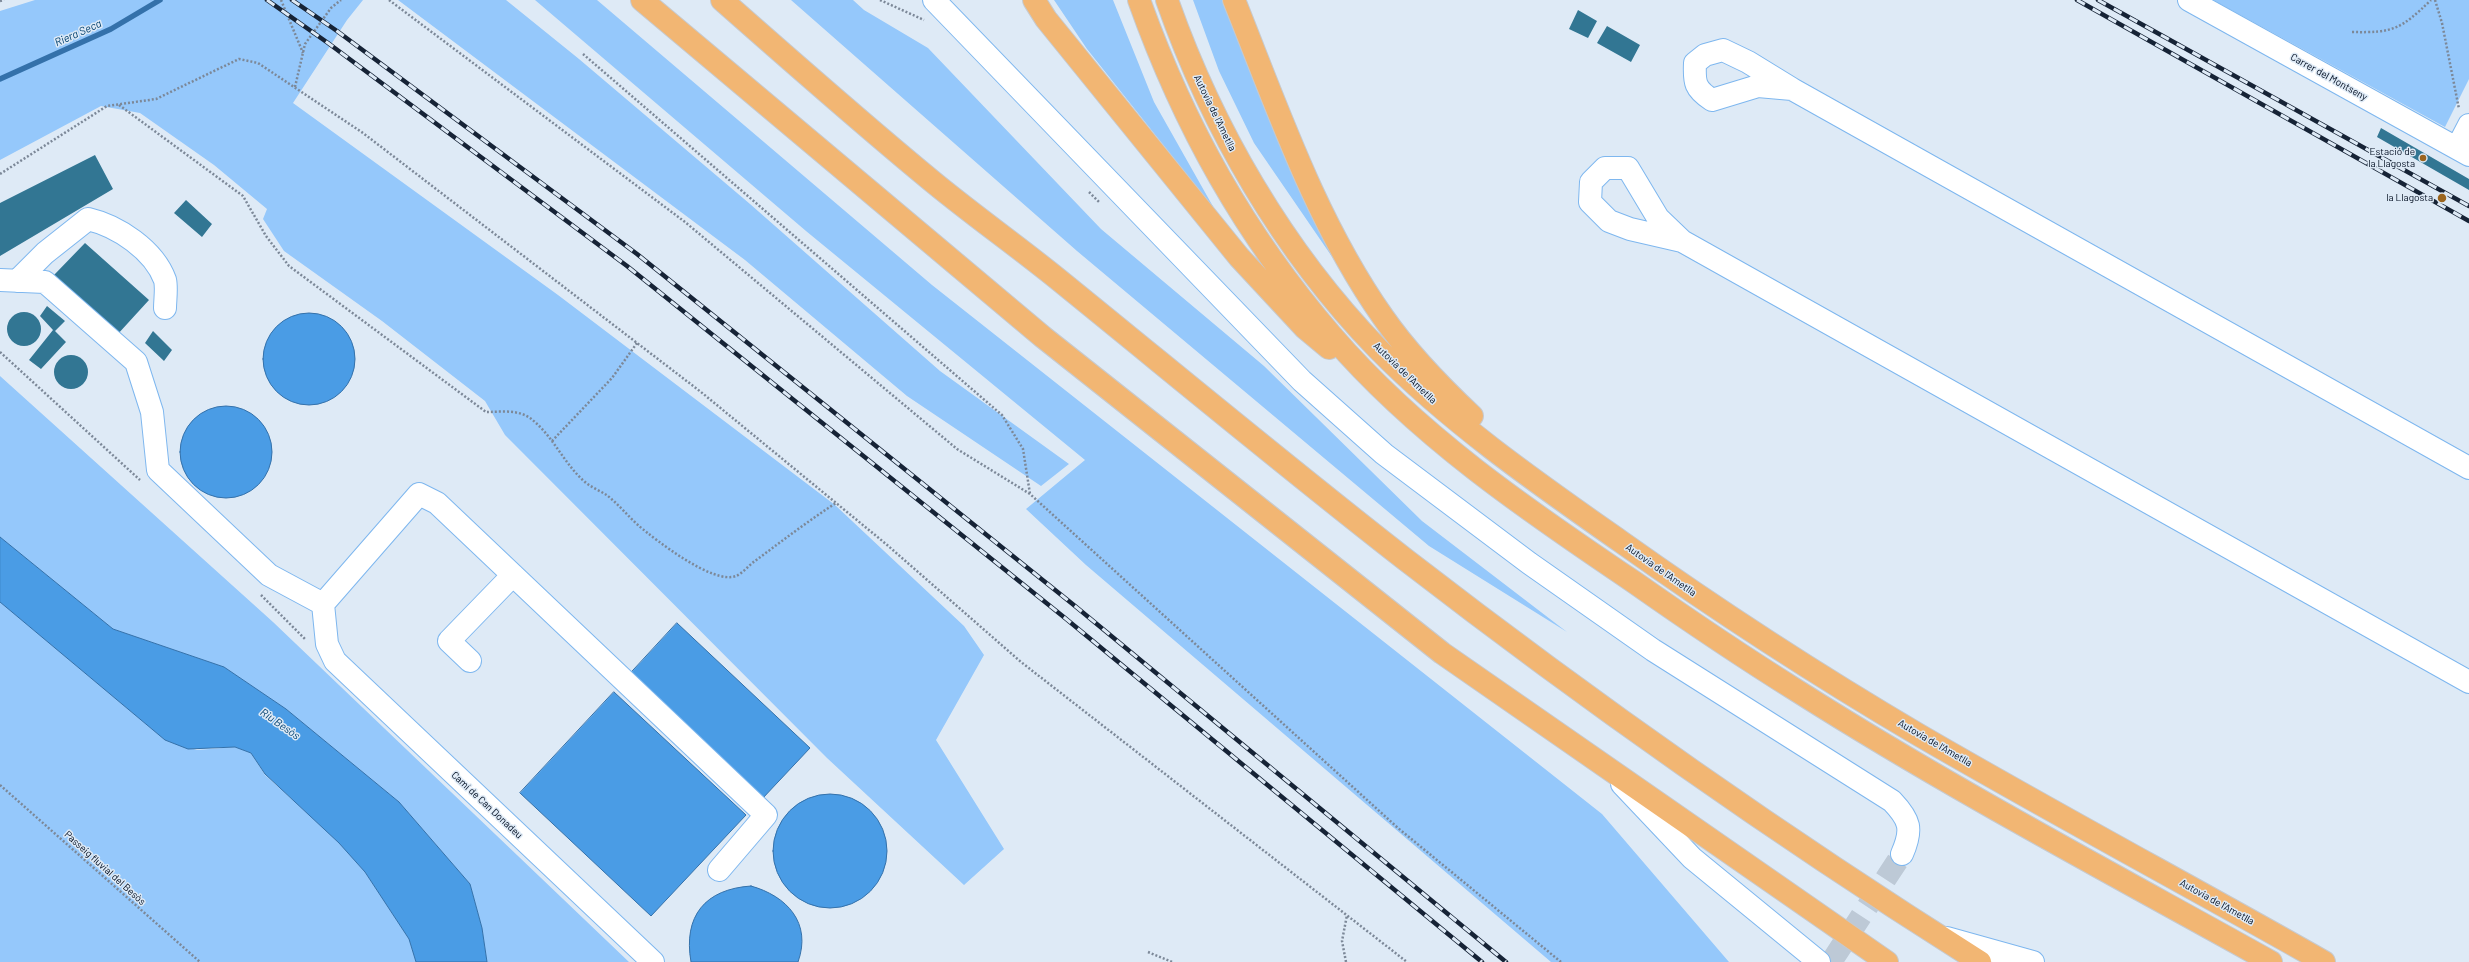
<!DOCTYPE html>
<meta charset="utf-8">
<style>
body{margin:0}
canvas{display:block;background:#deeaf6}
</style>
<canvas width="2469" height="962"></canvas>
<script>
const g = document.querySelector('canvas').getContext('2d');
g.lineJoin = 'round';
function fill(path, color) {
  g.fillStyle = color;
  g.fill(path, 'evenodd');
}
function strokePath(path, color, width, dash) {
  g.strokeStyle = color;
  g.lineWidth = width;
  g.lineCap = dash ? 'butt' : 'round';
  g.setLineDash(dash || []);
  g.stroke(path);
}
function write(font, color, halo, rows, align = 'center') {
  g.font = font + ' Barlow,sans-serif';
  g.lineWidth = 3;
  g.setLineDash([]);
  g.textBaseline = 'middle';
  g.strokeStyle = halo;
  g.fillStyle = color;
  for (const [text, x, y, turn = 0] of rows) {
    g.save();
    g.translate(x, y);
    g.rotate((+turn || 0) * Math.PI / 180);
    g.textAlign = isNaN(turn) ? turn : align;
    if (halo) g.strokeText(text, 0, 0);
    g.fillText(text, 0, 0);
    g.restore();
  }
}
fill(new Path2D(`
 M35,0H363L347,20L293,103L558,295L835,505L964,626L984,655L936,740L1004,849L964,885L827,758L505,435L485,401L382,321L284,251L263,219L267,209L214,165L140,113L101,106L0,160V11Z
 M398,0H506L579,59L750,204L940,371L1069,464L1041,486L907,396L745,260Z
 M535,0H597L932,285L1602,814L1729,962H1551L1086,565L1026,509L1085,460L806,231Z
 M791,0H853L864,10L928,48L1101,229L1264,366L1422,521L1567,632L1429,546L1077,251Z
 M1054,0H1113L1154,102L1215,210L1087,49Z
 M1193,0H1223C1259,89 1301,175 1337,264L1254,143L1219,71Z
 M2213,0H2469V79L2445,127Z
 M0,376L273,622L629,962H487L482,928L470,884L399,802L286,709L224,667L113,629L0,537Z
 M0,602L165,740L197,750L235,747L251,753L265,775L340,843L365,872L409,939L416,962H0Z`), '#95c8fb');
const water = new Path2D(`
 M263 359a46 46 0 1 1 92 0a46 46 0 1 1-92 0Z
 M180 452a46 46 0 1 1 92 0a46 46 0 1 1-92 0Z
 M0,537L113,629L224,667L286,709L399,802L470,884L482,928L487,962H416L409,939L365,872L339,843L265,774L251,753L235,747L188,749L165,740L0,602Z
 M677,623L810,748L762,799L629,675Z
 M614,692L746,815L651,916L520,793Z
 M773 851a57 57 0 1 1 114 0a57 57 0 1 1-114 0Z
 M751,886C787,896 812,923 798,962H691C683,916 705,889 751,886Z`);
fill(water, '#4a9ce5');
strokePath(water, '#3471aa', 1);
strokePath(new Path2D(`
 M0,79L111,29L160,0`), '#3471aa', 5.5);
fill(new Path2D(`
 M1578,10L1597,21L1588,38L1569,29Z
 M1607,26L1640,45L1631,62L1597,43Z
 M2381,128L2469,179V190L2377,137Z
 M95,155L113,189L0,256V203Z
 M186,200L212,224L202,237L174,213Z
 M85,243L149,300L117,335L54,275Z
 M47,306L65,321L55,331L66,342L41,369L29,360L53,330L40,316Z
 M7 329a17 17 0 1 1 34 0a17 17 0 1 1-34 0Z
 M153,331L172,350L164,361L145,343Z
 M54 372a17 17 0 1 1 34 0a17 17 0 1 1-34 0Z`), '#327693');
strokePath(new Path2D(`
 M1831,962L1902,854`), '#bdc9d6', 22, [22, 11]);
const minor = new Path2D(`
 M934,0L1302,381L1384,454L1529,563L1653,650L1892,801C1910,820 1913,829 1902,854
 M2189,0L2469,155
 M1792,89L1758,86L1712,100C1695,89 1694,83 1695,63L1705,55L1723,50L1748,62L1792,89L2469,468
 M2457,148L2469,125
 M1682,241L1630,229L1609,221L1590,202L1591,182L1605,168H1628L1658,218L1682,241L2469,682
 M0,280L45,282L136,362L152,412L158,470L269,575L323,604
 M17,281L45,253L88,219C118,226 154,250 165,280C167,288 165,300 165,308
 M470,661L449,641L513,575
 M1622,784L1692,858L1819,962
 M1947,938L2033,962
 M653,962L335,661L327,644L323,604L419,494L437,503L766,815L719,870`);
const highway = new Path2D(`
 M642,0L1043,337L1442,653L1887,962
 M722,0C790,60 858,120 927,177C970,213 1016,245 1059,280C1175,374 1289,469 1406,560C1591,703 1783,838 1980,962
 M1034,0L1046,19L1239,257L1305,328L1329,348
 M1139,0C1184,126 1245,235 1332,336C1417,435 1527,510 1634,582C1688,620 1743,657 1799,692C1952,789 2113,874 2271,962
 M1167,0C1212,128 1283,251 1378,349C1451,423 1536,482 1620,541C1717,610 1817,675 1919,735C2053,813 2190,886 2324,962
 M1234,0C1277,107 1316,222 1383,317C1408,353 1440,386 1472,416`);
strokePath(minor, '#7eb7ef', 24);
strokePath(highway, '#c7cace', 24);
strokePath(new Path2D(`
 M281,0L303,53
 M389,0L685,222L957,449L1030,494L1398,828L1561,962
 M880,0L924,20
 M2435,0L2442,23L2459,109
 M0,1L4,0
 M2352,32C2394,33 2401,29 2431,0
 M583,54L1002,415L1023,449L1030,494
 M295,87L305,44L331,8L341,0
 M119,105L243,196L266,236L289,266L486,412C500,412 517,409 530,418C553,435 563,463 585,482C592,488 601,491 608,496C619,505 628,516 639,526C656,540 713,585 736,576C743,573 749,565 755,561C782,541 808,521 836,503
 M0,174L107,106L156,99L239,59L258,63L363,133L701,392L886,544L1021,662L1407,962
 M1089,192L1100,203
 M0,352L140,480
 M552,441L612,378L637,343
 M261,595L305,639
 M0,785L200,962
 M1148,952L1172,962
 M1346,962L1342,941L1347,915`), '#7c8898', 2.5, [2, 2]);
strokePath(minor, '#fff', 22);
strokePath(highway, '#f2b673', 22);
const rail = new Path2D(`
 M267,0L328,43L627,266L1065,618L1482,962
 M292,0L337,31L637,254L1075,606L1506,962
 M2077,0L2469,221
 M2098,0L2469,206`);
strokePath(rail, '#162336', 4.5);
strokePath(rail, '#deeaf6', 3, [9]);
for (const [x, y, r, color] of [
 [2423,158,4,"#9b651e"],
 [2442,198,5,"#9b651e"]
]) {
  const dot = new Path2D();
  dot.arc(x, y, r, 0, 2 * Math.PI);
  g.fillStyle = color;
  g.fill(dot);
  strokePath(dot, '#deeaf6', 1.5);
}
write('10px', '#000d20', '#deeaf6', [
 ["Carrer del Montseny",2329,77,29],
 ["Autovia de l'Ametlla",1215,113,64],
 ["Autovia de l'Ametlla",1405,373,44],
 ["Autovia de l'Ametlla",1661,570,35],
 ["Autovia de l'Ametlla",1935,743,30],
 ["Camí de Can Donadeu",487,805,43],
 ["Passeig fluvial del Besòs",105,868,42],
 ["Autovia de l'Ametlla",2217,902,29]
]);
write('10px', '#000d20', '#deeaf6', [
 ["Estació de",2415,152],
 ["la Llagosta",2415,164],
 ["la Llagosta",2433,198]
], 'right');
write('italic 11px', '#00406f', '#deeaf6', [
 ["Riera Seca",78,33,-24],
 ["Riu Besòs",280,724,35]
]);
</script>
